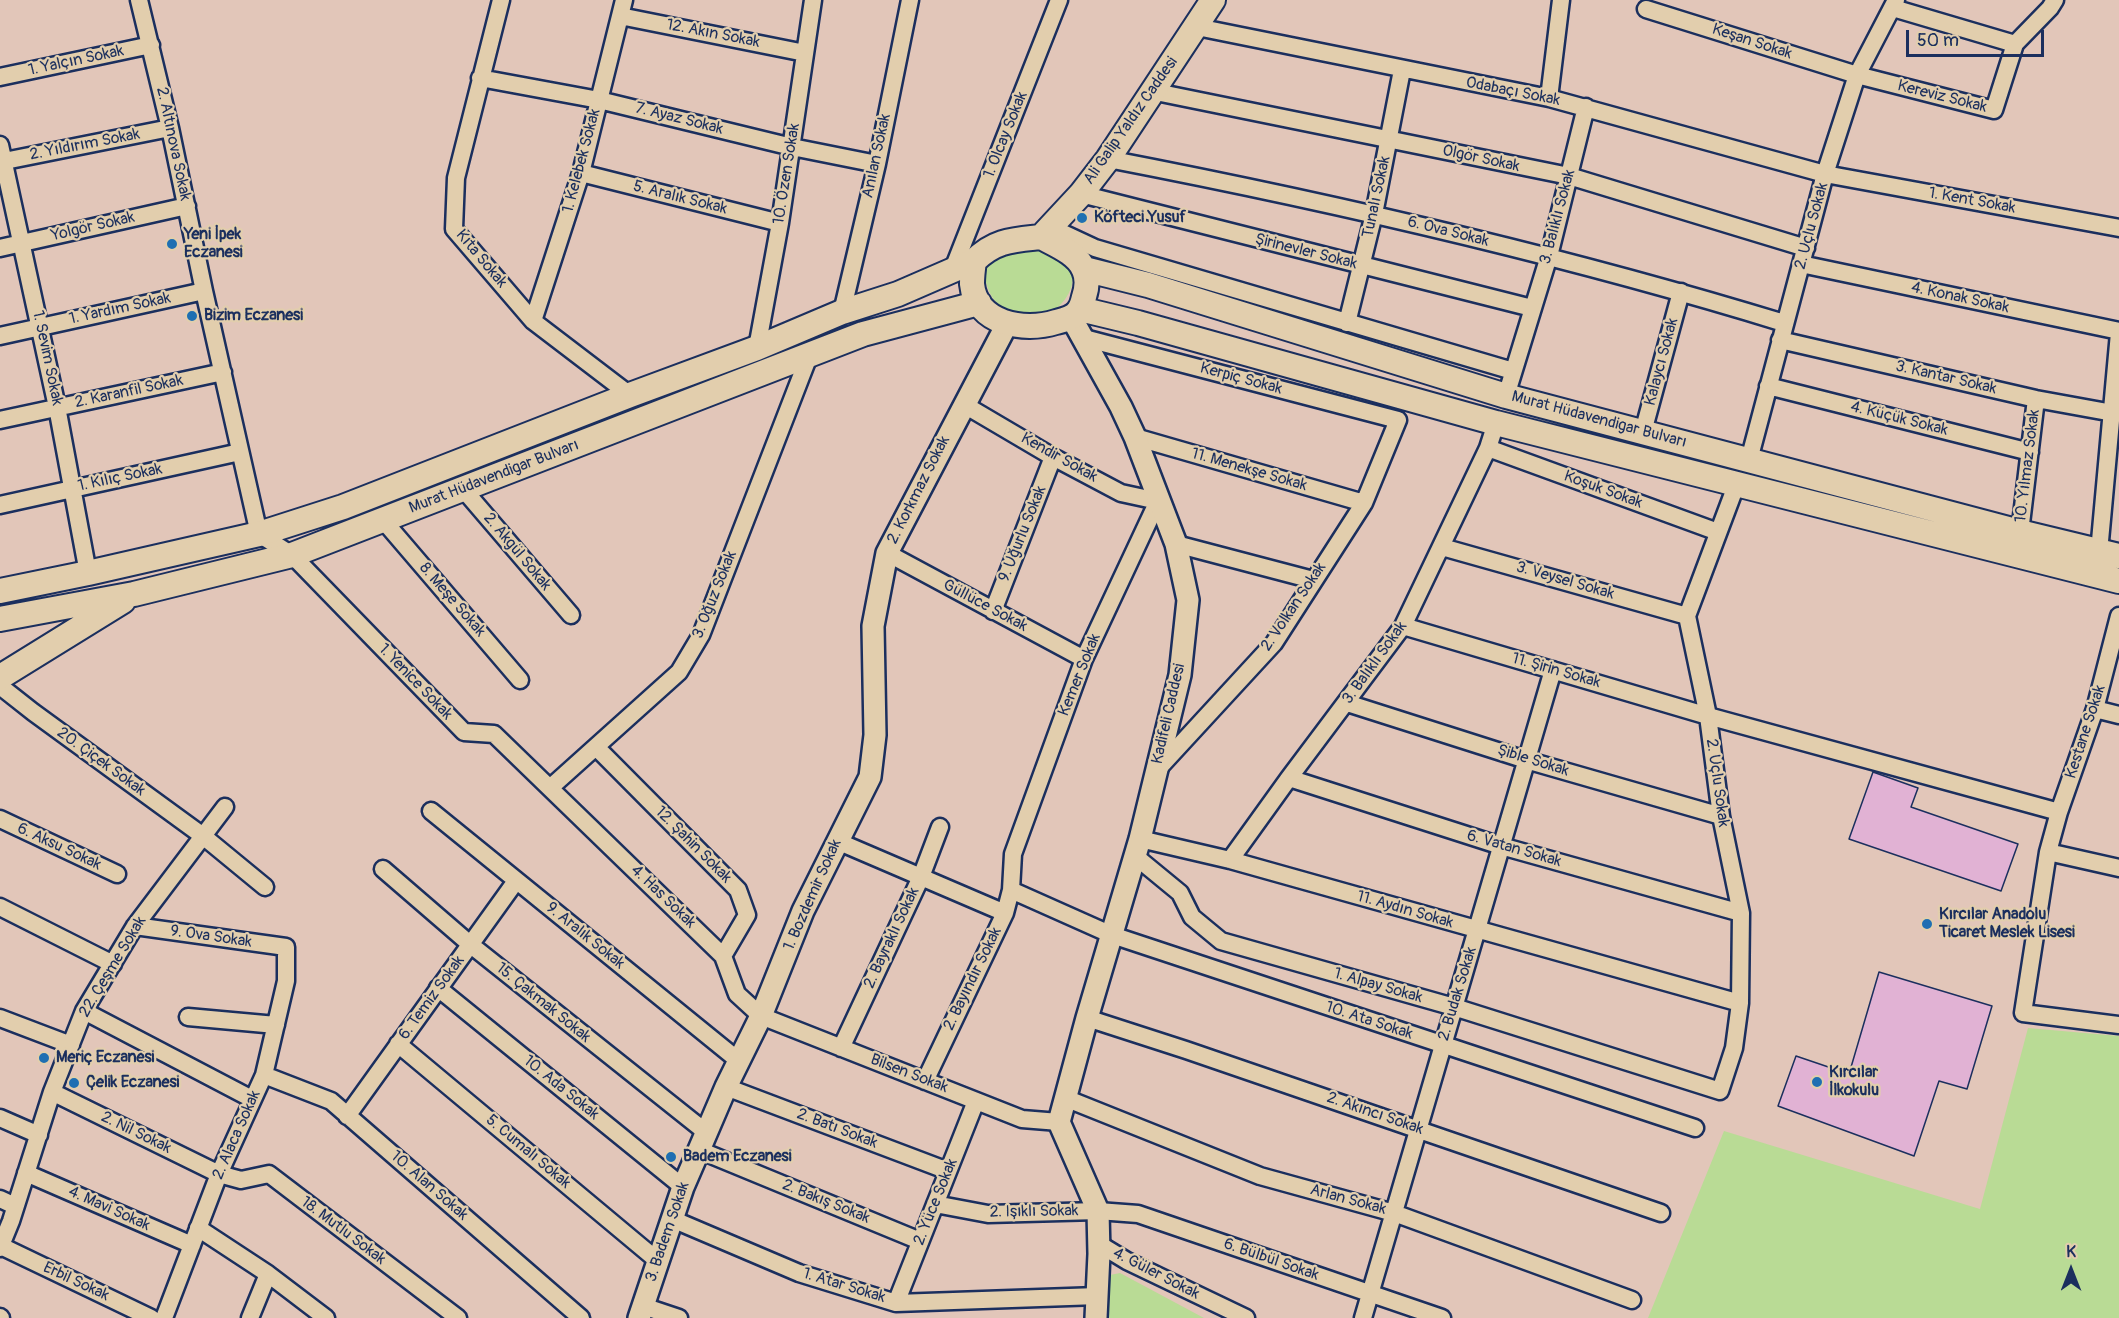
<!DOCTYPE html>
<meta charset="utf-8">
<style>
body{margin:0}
#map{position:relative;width:2119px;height:1318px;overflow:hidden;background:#e2c6b9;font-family:Pangolin,sans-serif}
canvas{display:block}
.north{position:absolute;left:2041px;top:1240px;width:60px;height:60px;-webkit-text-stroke:4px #e2cead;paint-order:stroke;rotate:0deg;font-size:16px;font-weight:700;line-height:24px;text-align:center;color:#1b2f5e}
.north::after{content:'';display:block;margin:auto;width:21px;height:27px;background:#1b2f5e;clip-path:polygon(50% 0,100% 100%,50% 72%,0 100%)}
.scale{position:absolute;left:1906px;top:30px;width:138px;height:27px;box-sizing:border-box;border:3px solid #1b2f5e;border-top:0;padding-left:8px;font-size:18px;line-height:21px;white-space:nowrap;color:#1b2f5e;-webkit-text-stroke:4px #e2cead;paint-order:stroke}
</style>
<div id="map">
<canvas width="2119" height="1318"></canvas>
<div class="north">K</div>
<div class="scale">50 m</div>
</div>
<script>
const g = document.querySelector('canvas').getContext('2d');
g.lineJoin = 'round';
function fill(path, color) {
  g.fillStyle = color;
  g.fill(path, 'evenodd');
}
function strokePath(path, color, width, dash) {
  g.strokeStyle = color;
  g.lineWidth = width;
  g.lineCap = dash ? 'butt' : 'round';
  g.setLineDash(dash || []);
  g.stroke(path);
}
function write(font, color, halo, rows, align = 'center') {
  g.font = font + ' Pangolin,sans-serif';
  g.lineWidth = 4.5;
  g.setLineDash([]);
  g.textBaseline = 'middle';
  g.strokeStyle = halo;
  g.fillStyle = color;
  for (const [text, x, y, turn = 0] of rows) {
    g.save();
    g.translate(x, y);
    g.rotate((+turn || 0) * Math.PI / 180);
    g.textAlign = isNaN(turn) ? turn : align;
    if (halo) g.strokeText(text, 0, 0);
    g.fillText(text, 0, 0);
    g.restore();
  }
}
fill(new Path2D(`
 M1040,251C1049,254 1058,256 1065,263C1085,279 1062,311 1043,316C1037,317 1011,314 1006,311C1003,309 999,305 996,302C990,296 986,285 985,277C983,250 1022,252 1040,251Z
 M2028,1028L2119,1036V1318H1648L1724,1131L1980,1209Z
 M1120,1273L1204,1318H1107L1110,1275Z`), '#b9db95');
const building = new Path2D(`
 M1873,772L1918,788L1911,807L2018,844L2001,891L1849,839Z
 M1879,972L1992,1006L1967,1089L1939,1081L1914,1156L1778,1106L1796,1056L1849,1074Z`);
fill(building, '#e1b2d4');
strokePath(building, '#1b2f5e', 1.5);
const minor = new Path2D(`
 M139,0L170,128L204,291L259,534L292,555L464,732L494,734L723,956L737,994L761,1016L1022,1119L1059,1122
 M501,0L456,178L454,229L533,321L630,395
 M1893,8L2015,44
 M1646,9L1857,75L1994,110L2015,44L2050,8L2055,0
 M620,16L805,53
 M1197,27L1549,98L1825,174L2119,228
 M0,77L151,45
 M480,78L599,100L792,147L877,164
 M1151,91L1569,176L1806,248
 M1549,98L1561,0
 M0,145L57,407L88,573
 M1108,159C1336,203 1562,255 1784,323
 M0,162L170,128
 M581,173L780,223
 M1081,194L1532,308
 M1050,227L1095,248L1513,371
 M0,248L187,206
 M1801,264L2119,331
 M953,269L1059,0
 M842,312L877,164L910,0
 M533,321L581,173L624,0
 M1347,323L1374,214L1402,70
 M0,336L204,291
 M1084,338L1398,420L1364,503L1274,643L1157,770
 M1780,340L2036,399L2113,413
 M757,348L780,223L813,0
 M1768,386L2030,452
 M1506,396L1549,256L1586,107
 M963,404L1053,457L1121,493L1158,501L1084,659L1013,854L1011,890L1005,913
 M0,420L223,372
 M1643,432L1681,292
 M1135,437L1364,503
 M1488,448L1718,532
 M1749,460L1825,174L1857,75L1896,0
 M464,490L571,615
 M0,505L240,452
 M383,520L520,680
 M2020,532L2036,399
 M1176,544L1313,580
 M1442,547L1687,616
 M2099,552L2119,333
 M887,553L1084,659
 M993,611L1053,457
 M1403,626L1708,716L2059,812L2048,852L2023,1013L2119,1025
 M0,686L33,712L203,836L265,887
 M1347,703L1526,760L1721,816
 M2095,709L2119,715
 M596,747L738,890L747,915L723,956
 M1289,778L1501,846L1741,913
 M551,787L679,672L701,635L809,356
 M431,811L739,1061
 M2059,812L2095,709L2119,616
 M0,819L117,874
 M1140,839L1230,860L1740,1003
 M837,841L1005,913L925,1081
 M2048,852L2119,868
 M1135,856L1180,893L1192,917L1221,941L1454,1007L1720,1091L1734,1048L1740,1003L1741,913L1721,816L1708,716L1687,616L1737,483
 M1230,860L1289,778L1403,626L1488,448L1496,423
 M383,869L471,945L707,1133
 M1011,890L1112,935L1695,1128
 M0,907L113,964
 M135,926L286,947V981L264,1075L219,1174L164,1318
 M438,988L683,1187
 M84,1011L252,1099
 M188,1017L276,1025
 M0,1018L71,1045
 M1087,1018L1186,1050L1661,1213
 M398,1044L658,1261
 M841,1048L921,877L940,827
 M264,1075L331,1101L581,1318
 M726,1087L948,1171
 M52,1092L219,1174L241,1180L269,1174L458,1318
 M1065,1098L1260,1176L1394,1213L1632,1300
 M347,1116L516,881
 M0,1118L39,1135
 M699,1150L920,1241
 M26,1173L192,1245
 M0,1199L15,1206
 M935,1204L988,1214L1098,1211L1138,1214L1442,1318
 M672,1219L799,1273L896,1303L1098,1296
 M198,1228L268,1274L326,1318
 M1099,1244L1127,1261L1246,1318
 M1,1246L151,1318
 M0,1248L11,1221L52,1092L84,1011L135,926L225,807
 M896,1303L976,1101
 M643,1306L679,1318
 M0,1317L1,1318
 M250,1318L268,1274
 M1363,1318L1553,670`);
const tertiary = new Path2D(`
 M1071,317L1121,407L1135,437L1176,544L1188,600L1180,675L1140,839L1087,1018L1059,1122L1098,1211L1099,1254L1096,1318
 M639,1318L683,1187L699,1150L726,1087L761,1016L803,911L870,777L875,735L873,626L887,553L1007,324`);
const secondary = new Path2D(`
 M1041,237C1056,245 1078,254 1084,270C1088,279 1087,288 1084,297C1083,301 1082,306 1079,310C1074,318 1064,320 1056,322C1024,332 976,324 972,284C972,276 973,268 974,261C995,240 1013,240 1041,237Z
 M1041,237L1081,194L1108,159L1213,0
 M1084,269L1148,285L1506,396L2020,532L2119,556
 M1080,309L1138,323L1496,423L2119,581
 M0,591L88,573L259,534L343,507L630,395L757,348L842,312L898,294L974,261
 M0,619L134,594L292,555L863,334L979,303
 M0,677L123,601`);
strokePath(minor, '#1b2f5e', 21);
strokePath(tertiary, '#1b2f5e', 26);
strokePath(secondary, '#1b2f5e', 28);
strokePath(minor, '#e2cead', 16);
strokePath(tertiary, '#e2cead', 21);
strokePath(secondary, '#e2cead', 24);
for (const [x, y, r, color] of [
 [1082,218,6,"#1f6fb2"],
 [172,244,6,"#1f6fb2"],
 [192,316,6,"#1f6fb2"],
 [1927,924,6,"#1f6fb2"],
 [44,1058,6,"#1f6fb2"],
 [1817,1082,6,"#1f6fb2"],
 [74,1083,6,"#1f6fb2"],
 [671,1157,6,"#1f6fb2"]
]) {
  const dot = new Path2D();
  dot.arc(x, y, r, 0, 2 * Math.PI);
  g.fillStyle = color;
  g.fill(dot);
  strokePath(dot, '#e2cead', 2);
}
write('16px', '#1b2f5e', '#e2cead', [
 ["12. Akın Sokak",713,34,11],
 ["Keşan Sokak",1752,42,18],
 ["1. Yalçın Sokak",76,61,-12],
 ["Odabaçı Sokak",1513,92,11],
 ["Kereviz Sokak",1942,97,14],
 ["7. Ayaz Sokak",679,119,14],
 ["Ali Galip Yaldız Caddesi",1131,121,-55],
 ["1. Olcay Sokak",1006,135,-68],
 ["2. Altınova Sokak",173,144,78],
 ["2. Yıldırım Sokak",85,145,-11],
 ["Anılan Sokak",877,156,-78],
 ["Olgör Sokak",1481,159,12],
 ["1. Kelebek Sokak",582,161,-75],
 ["10. Özen Sokak",787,174,-81],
 ["Tunalı Sokak",1377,197,-78],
 ["5. Aralık Sokak",680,198,14],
 ["1. Kent Sokak",1972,201,10],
 ["3. Balıklı Sokak",1558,217,-75],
 ["2. Uçlu Sokak",1812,226,-75],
 ["Yolgör Sokak",93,227,-13],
 ["6. Ova Sokak",1448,232,14],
 ["Şirinevler Sokak",1306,252,14],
 ["Kıta Sokak",481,259,50],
 ["4. Konak Sokak",1960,298,12],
 ["1. Yardım Sokak",120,309,-12],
 ["1. Sevim Sokak",47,358,78],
 ["Kalaycı Sokak",1662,362,-75],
 ["3. Kantar Sokak",1946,378,13],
 ["Kerpiç Sokak",1241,379,15],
 ["2. Karanfil Sokak",129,392,-12],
 ["4. Küçük Sokak",1899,419,14],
 ["Murat Hüdavendigar Bulvarı",1599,420,15],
 ["Kendir Sokak",1059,458,29],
 ["10. Yılmaz Sokak",2028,466,-83],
 ["11. Menekşe Sokak",1249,470,16],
 ["Murat Hüdavendigar Bulvarı",494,477,-21],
 ["1. Kılıç Sokak",120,478,-12],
 ["2. Korkmaz Sokak",919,490,-63],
 ["Koşuk Sokak",1603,490,20],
 ["9. Uğurlu Sokak",1023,534,-68],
 ["2. Akgül Sokak",517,552,50],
 ["3. Veysel Sokak",1565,581,16],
 ["3. Oğuz Sokak",715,595,-68],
 ["8. Meşe Sokak",452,600,49],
 ["Güllüce Sokak",985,606,28],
 ["2. Volkan Sokak",1294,607,-56],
 ["3. Balıklı Sokak",1375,663,-54],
 ["11. Şirin Sokak",1556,671,16],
 ["Kemer Sokak",1080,675,-68],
 ["1. Yenice Sokak",415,682,46],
 ["Kadifeli Caddesi",1169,714,-77],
 ["Kestane Sokak",2086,732,-72],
 ["Şible Sokak",1533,761,17],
 ["20. Çiçek Sokak",101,762,36],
 ["2. Uçlu Sokak",1717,783,82],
 ["12. Şahin Sokak",693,845,45],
 ["6. Aksu Sokak",59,847,25],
 ["6. Vatan Sokak",1514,849,16],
 ["1. Bozdemir Sokak",813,895,-66],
 ["4. Has Sokak",663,897,44],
 ["11. Aydın Sokak",1405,910,16],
 ["9. Aralık Sokak",585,936,39],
 ["9. Ova Sokak",211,937,8],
 ["2. Bayraklı Sokak",892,938,-65],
 ["22. Çeşme Sokak",113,967,-59],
 ["2. Bayındır Sokak",973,979,-64],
 ["1. Alpay Sokak",1378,986,16],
 ["2. Budak Sokak",1458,994,-73],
 ["6. Temiz Sokak",432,998,-54],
 ["15. Çakmak Sokak",543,1003,39],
 ["10. Ata Sokak",1369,1021,18],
 ["Bilsen Sokak",909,1074,21],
 ["10. Ada Sokak",561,1088,39],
 ["2. Akıncı Sokak",1375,1114,19],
 ["2. Batı Sokak",837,1129,21],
 ["2. Nil Sokak",136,1133,26],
 ["2. Alaca Sokak",237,1135,-66],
 ["5. Cumalı Sokak",528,1152,40],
 ["10. Alan Sokak",429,1186,41],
 ["Arlan Sokak",1348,1200,15],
 ["2. Bakış Sokak",826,1202,22],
 ["2. Yüce Sokak",936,1202,-68],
 ["4. Mavi Sokak",109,1209,24],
 ["2. Işıklı Sokak",1034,1212,-1],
 ["18. Mutlu Sokak",343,1231,37],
 ["3. Badem Sokak",668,1232,-71],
 ["6. Bülbül Sokak",1271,1260,19],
 ["4. Güler Sokak",1156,1274,27],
 ["Erbil Sokak",76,1282,25],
 ["1. Atar Sokak",844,1286,17]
]);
write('bold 16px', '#1b2f5e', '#e2cead', [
 ["Köfteci Yusuf",1094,218],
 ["Yeni İpek",184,235],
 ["Eczanesi",184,253],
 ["Bizim Eczanesi",204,316],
 ["Kırcılar Anadolu",1939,915],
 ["Ticaret Meslek Lisesi",1939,933],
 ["Meriç Eczanesi",56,1058],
 ["Kırcılar",1829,1073],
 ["İlkokulu",1829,1091],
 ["Çelik Eczanesi",86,1083],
 ["Badem Eczanesi",683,1157]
], 'left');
</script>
